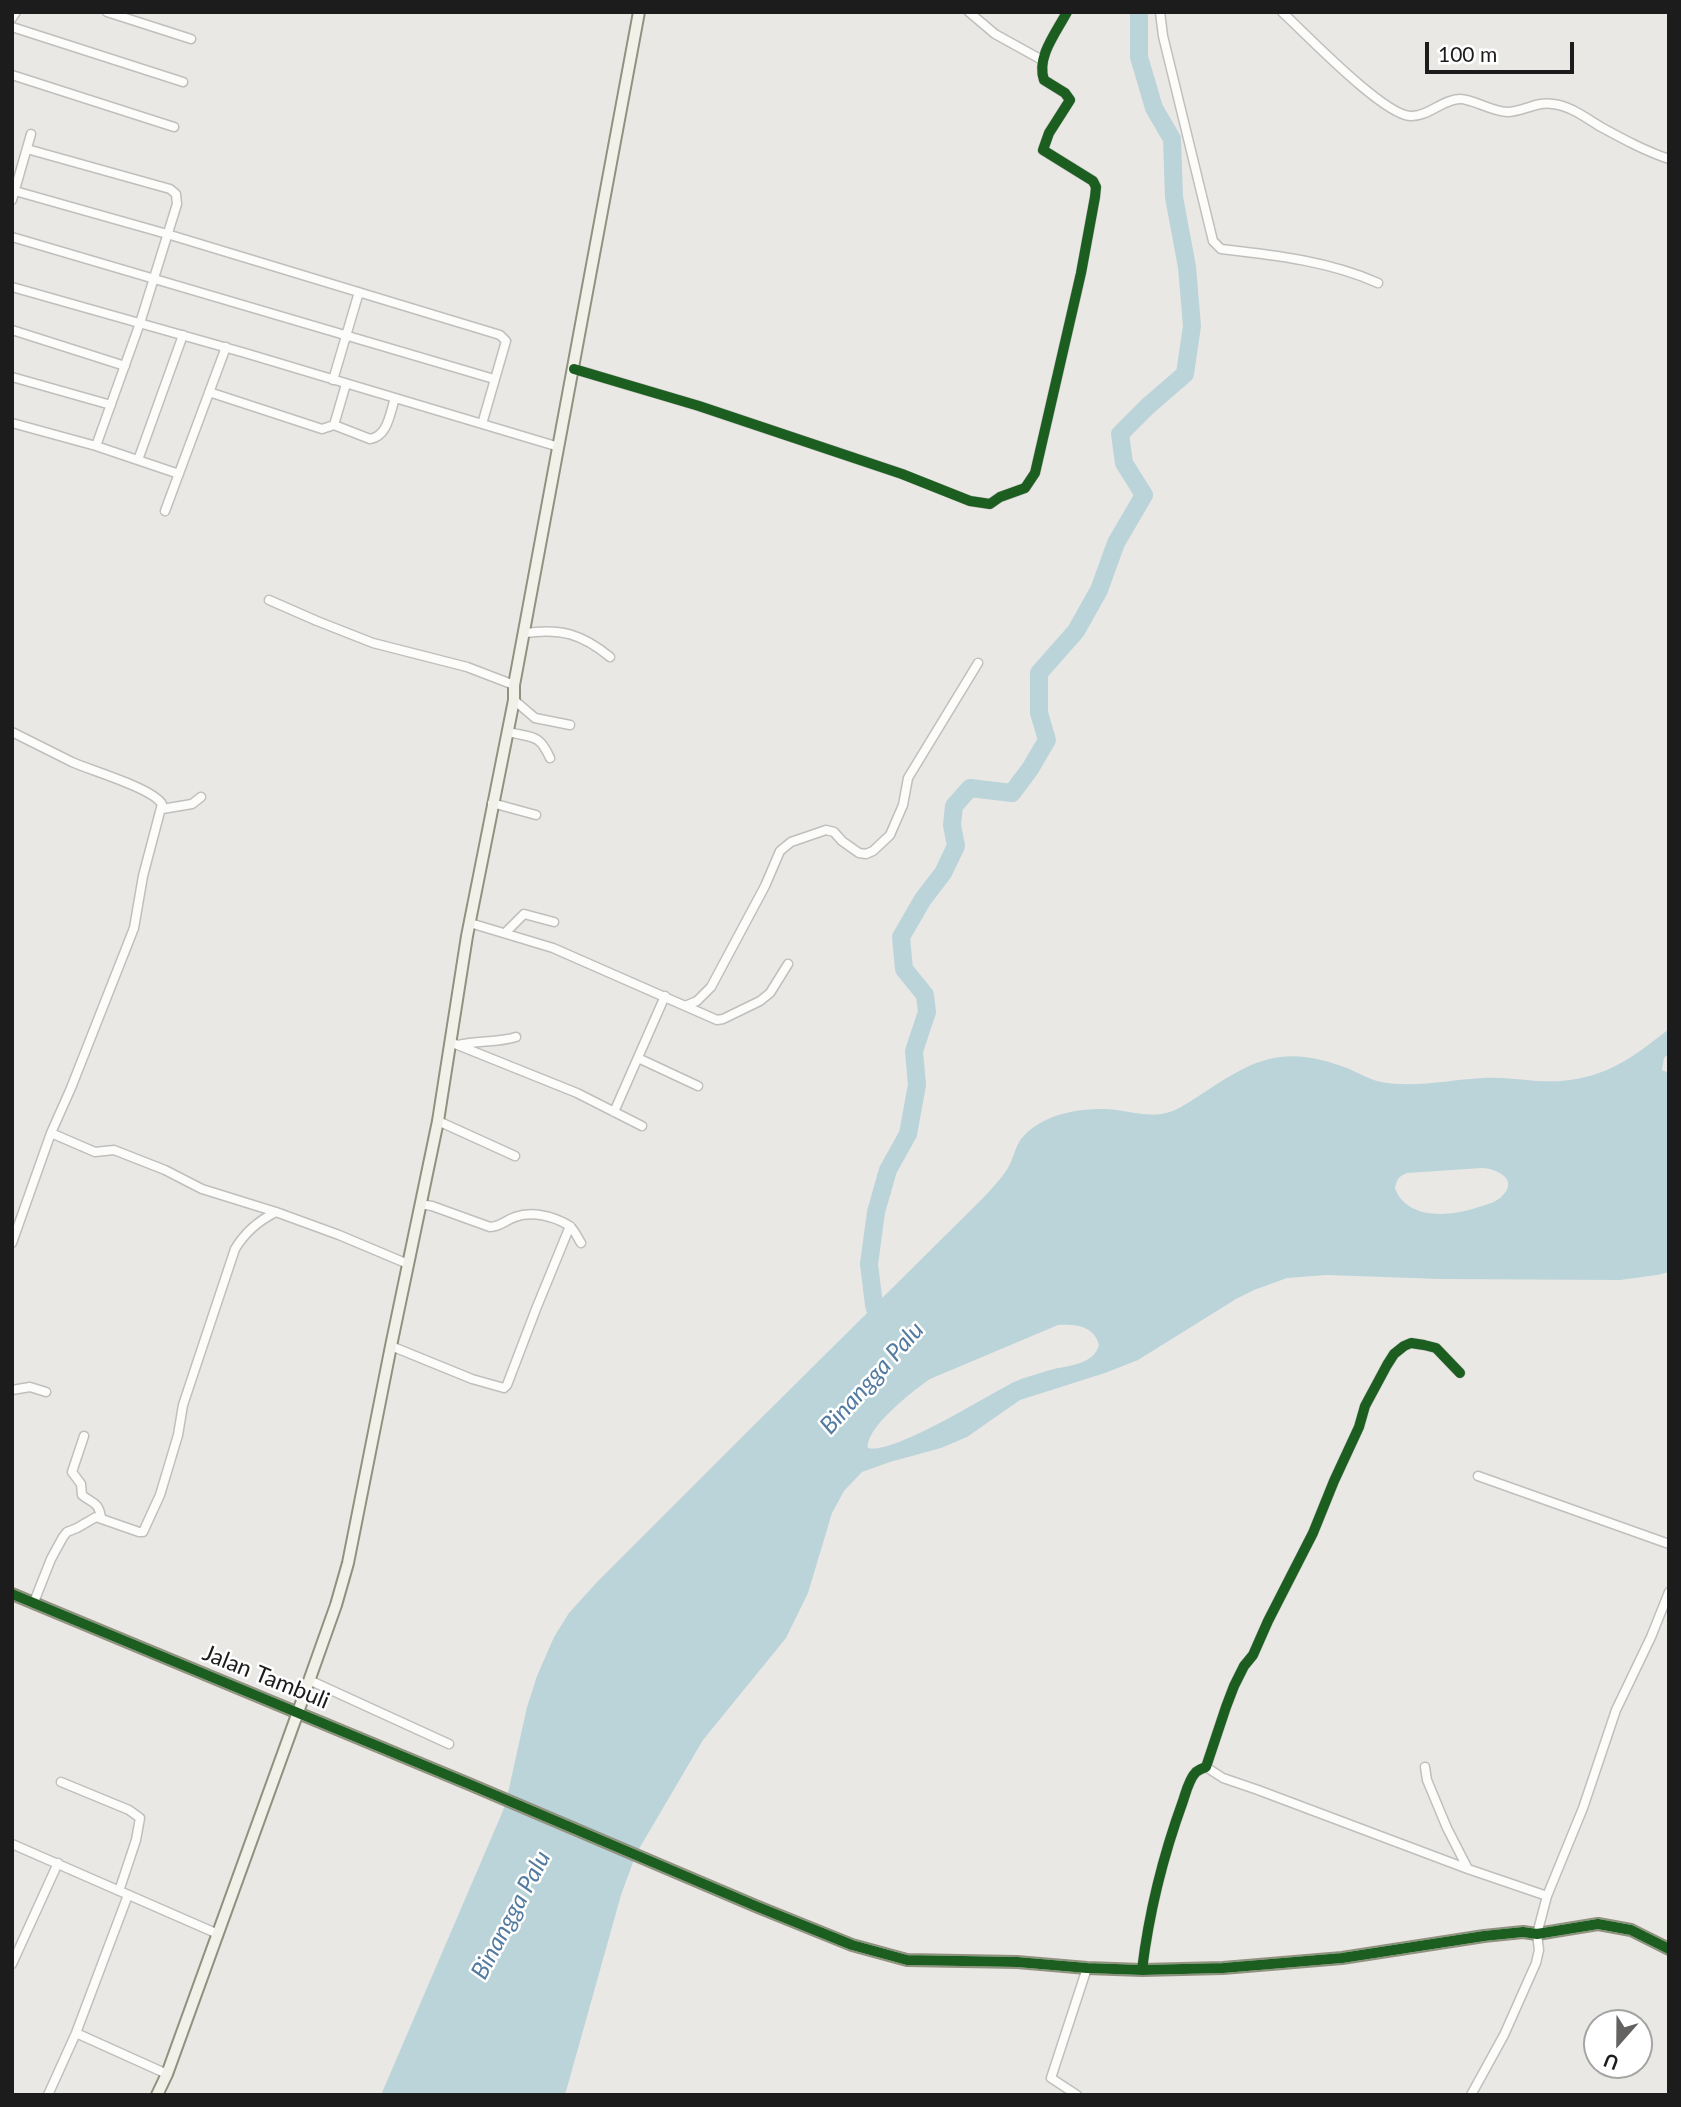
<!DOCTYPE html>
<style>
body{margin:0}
#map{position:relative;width:1681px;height:2107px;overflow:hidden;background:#eae8e4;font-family:Lato,sans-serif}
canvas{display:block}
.frame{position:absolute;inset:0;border:14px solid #1c1c1c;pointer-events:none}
.north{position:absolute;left:1583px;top:2009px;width:70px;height:70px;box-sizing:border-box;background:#fff;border:2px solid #a4a4a4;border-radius:50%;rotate:201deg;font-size:19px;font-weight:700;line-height:28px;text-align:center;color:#1c1c1c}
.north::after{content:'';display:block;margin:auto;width:24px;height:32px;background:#646362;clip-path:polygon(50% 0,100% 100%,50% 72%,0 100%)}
.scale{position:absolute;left:1425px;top:42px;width:149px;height:32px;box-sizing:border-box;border:4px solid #1c1c1c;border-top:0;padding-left:9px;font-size:21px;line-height:24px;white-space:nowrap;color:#1c1c1c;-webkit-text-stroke:5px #fff;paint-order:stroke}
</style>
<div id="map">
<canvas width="1681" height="2107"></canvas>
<div class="frame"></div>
<div class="north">U</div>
<div class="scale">100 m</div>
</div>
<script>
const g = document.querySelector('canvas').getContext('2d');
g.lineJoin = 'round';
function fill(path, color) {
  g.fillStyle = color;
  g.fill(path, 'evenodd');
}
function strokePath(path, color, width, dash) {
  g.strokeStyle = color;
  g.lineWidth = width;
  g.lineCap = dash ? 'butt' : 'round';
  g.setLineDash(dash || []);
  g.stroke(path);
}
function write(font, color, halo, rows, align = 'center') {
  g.font = font + ' Lato,sans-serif';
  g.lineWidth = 5;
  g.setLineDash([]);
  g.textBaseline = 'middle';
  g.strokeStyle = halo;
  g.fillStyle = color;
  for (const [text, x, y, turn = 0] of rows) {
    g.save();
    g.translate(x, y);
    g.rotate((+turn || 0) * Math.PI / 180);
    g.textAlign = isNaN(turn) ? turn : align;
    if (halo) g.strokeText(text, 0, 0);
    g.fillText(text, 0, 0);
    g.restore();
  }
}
fill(new Path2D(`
 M1669,1029V1053L1664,1058L1662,1070L1669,1073V1272L1657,1275L1620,1280L1440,1279L1327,1275L1287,1278L1254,1290L1236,1299L1138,1360L1105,1373L1020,1400L967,1437L941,1448L890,1462L862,1472L844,1491L832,1513L808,1593L786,1638L703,1740L636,1854L621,1895L565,2095H381L502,1813L506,1802L527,1707L537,1676L554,1637L569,1613L598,1581L733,1446L984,1197C992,1188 1001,1179 1008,1168C1013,1159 1015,1148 1021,1139C1041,1115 1074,1109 1103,1109C1123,1109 1146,1118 1166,1113C1176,1111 1186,1104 1194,1099C1221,1082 1248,1061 1280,1057C1303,1054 1326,1060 1347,1068C1359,1073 1368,1079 1381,1082C1414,1088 1449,1080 1482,1078C1508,1076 1535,1083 1561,1081C1608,1077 1633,1057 1669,1029ZM1482,1168C1498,1169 1520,1180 1501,1197C1496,1202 1488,1204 1482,1206C1454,1216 1409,1222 1395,1189C1396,1180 1399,1176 1407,1173ZM1058,1325C1076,1324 1094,1326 1099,1345C1093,1366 1067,1365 1050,1370C1038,1374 1025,1377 1014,1382C986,1396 893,1455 868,1448C865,1428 914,1390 930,1379Z`), '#bbd4da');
strokePath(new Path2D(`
 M880,1326L874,1305L869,1264L876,1212L888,1170L908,1134L917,1085L914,1051L927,1012L925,995L904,969L901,937L923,899L943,873L956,846L952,825L954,806L970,788L1012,793L1030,769L1047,740L1039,713V673L1076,631L1099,590L1116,543L1144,495L1124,463L1120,434L1148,406L1185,374L1192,326L1187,267L1174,197L1172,139L1154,108L1139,57V12`), '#bbd4da', 18);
const street = new Path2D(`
 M107,12L191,39
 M969,12L995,34L1042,60
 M1160,12L1163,36L1213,241L1221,249C1274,255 1329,261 1378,283
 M1282,12C1305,33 1382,114 1410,116C1428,117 1443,99 1460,99C1473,99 1490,111 1507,112C1523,112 1536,101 1553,104C1571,106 1586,118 1601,127C1623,139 1645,151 1669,159
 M12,18L16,12
 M12,27L183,82
 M12,75L174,127
 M27,149L170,189L176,194L177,204L140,323L96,446
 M15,191L167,234L500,335L506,341L482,424
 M12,200L31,134
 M12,237L494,379
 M12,287L245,353L559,447
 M12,330L125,366
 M574,369L699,406L902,474L970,501L990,504L1000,497L1025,488L1035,473L1081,273L1095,197L1096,187L1093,181L1043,150L1049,133L1070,100L1065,93L1044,80C1036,57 1056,33 1067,12
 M12,377L111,405
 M333,380L359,292
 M209,392L322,429L334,425L346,384
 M12,423L96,446L179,474
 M334,425L370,439C388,436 390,413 395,398
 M138,460L183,335
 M165,511L226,347
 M269,600L317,621L373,643L467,667L514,685
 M525,633C561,628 582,634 610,657
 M514,700L535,718L570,725
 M12,732C32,742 52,752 72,762C92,771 152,788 162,804L143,876L134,928L71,1088L51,1133L12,1243
 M508,732C532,738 539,733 550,758
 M492,803L536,815
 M162,809L192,804L201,797
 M470,923L553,948L717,1020L723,1019L760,1001L770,993L788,964
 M505,933L524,914L554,922
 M685,1006L697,1001L711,987L765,886L780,851L791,842L826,830L834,832L842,841L859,853L866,854L873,851L890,835L903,805L908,778L978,663
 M450,1042L577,1093L642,1126
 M458,1045C478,1040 497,1043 516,1037
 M638,1058L698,1086
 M614,1112L665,996
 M438,1121L515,1156
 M51,1133L95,1152L114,1150L165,1170L202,1189L276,1212
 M420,1204L432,1206L490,1227C500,1227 506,1220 515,1217C532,1211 553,1216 568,1225C574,1228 577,1237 581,1243
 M391,1346L472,1379L504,1388L507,1385L536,1309L570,1226
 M12,1390L30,1387L46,1392
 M84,1436L72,1472L81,1484L82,1495C93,1504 98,1501 101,1517
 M1478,1476L1669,1544
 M34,1602L51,1559L63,1537L67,1532L77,1528L96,1517L139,1532H143L160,1495L178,1435L183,1405L235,1249C245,1232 258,1221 276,1212L339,1235L408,1264
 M309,1680L449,1744
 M1206,1767L1223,1778L1258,1790L1468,1869L1547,1896
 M1425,1767L1427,1780L1447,1828L1468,1869
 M61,1782L129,1810L140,1818L136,1840L119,1891
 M12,1844L218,1934
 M12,1964L58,1863
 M1142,1970C1149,1912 1163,1856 1183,1801C1186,1792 1189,1779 1196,1772C1200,1769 1201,1769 1206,1767L1226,1707L1234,1686L1244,1666L1253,1655L1268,1621L1313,1533L1334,1481L1359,1427L1365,1406L1387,1365L1394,1354L1404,1346L1411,1343L1424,1345L1436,1348L1460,1373
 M76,2033L167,2074
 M48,2095L76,2033L128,1895
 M1077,2095L1051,2078L1087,1968
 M1471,2095L1504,2035L1536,1963L1539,1950L1537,1934L1547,1896L1583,1808L1616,1710L1651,1637L1669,1592`);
const secondary = new Path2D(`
 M12,1594L469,1784L758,1907L852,1945L907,1960L1017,1962L1087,1968L1142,1970L1223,1968L1342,1958L1484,1936L1523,1932L1537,1934L1598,1924L1631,1930L1669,1949
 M157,2095L167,2074L298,1712L336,1605L348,1563L391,1346L438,1121L467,936L514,700V685L639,12`);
strokePath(street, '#c0bfbd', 11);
strokePath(secondary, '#90917f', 14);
strokePath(street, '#fcfcfb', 8);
strokePath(secondary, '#f1f1e9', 10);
strokePath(new Path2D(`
 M574,369L699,406L902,474L970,501L990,504L1000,497L1025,488L1035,473L1081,273L1095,197L1096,187L1093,181L1043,150L1049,133L1070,100L1065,93L1044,80C1036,57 1056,33 1067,12
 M12,1594L469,1784L758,1907L852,1945L907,1960L1017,1962L1087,1968L1142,1970L1223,1968L1342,1958L1484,1936L1523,1932L1537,1934L1598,1924L1631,1930L1669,1949
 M1142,1970C1149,1912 1163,1856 1183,1801C1186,1792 1189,1779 1196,1772C1200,1769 1201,1769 1206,1767L1226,1707L1234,1686L1244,1666L1253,1655L1268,1621L1313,1533L1334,1481L1359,1427L1365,1406L1387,1365L1394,1354L1404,1346L1411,1343L1424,1345L1436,1348L1460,1373`), '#1b5e20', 10);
write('23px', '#1c1c1c', '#fff', [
 ["Jalan Tambuli",266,1677,22]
]);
write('italic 24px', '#537aa0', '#fff', [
 ["Binangga Palu",872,1378,-48],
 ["Binangga Palu",511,1915,-62]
]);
</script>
